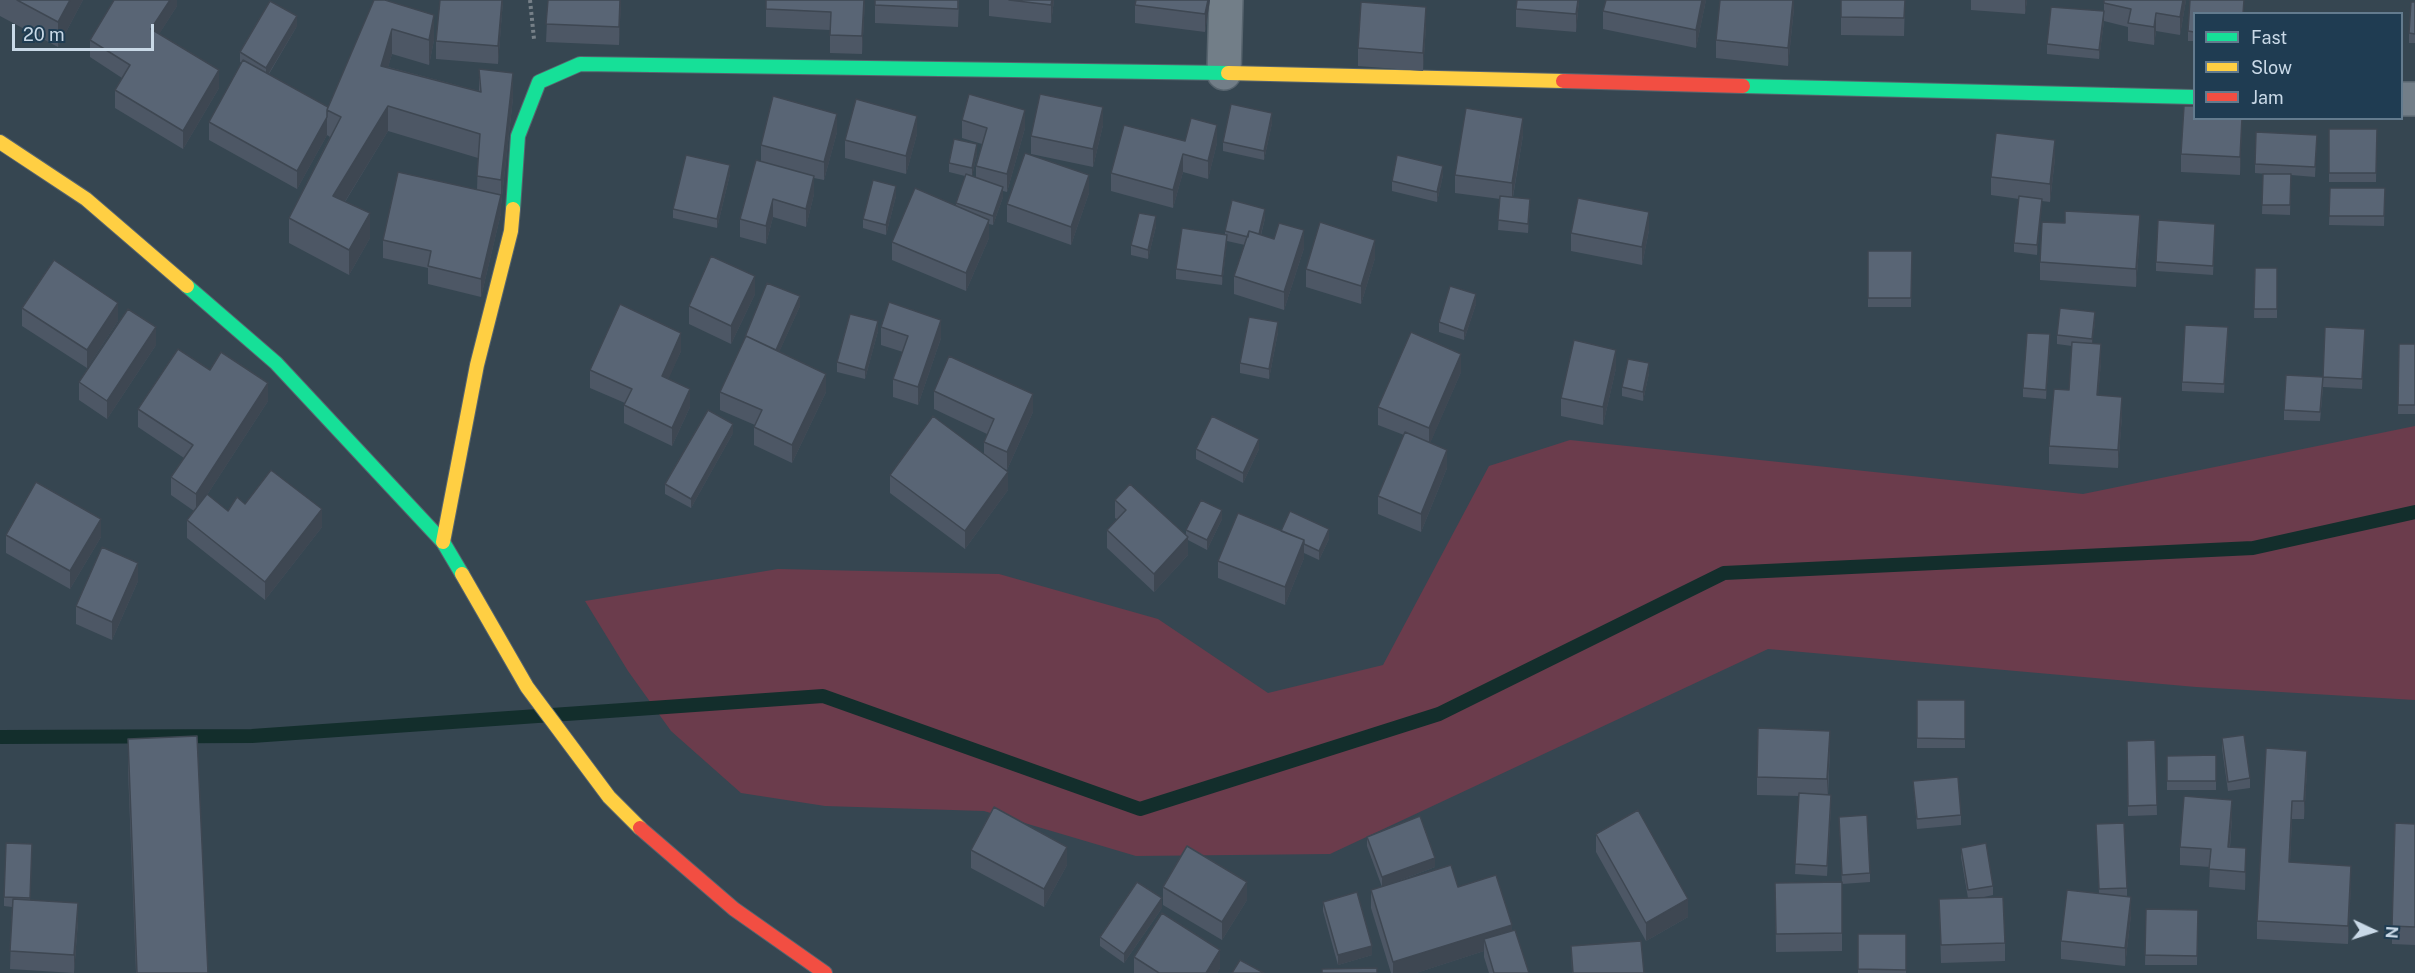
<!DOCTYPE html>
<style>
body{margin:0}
#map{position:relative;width:2415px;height:973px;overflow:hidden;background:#364651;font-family:"Public Sans",sans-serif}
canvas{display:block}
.legend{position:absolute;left:2193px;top:12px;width:210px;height:108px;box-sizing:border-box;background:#1f3c52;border:2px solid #637b8e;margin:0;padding:8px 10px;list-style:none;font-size:18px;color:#c9d9e7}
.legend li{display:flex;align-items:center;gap:12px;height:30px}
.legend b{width:30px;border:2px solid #637b8e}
.north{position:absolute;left:2343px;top:901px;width:60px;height:60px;-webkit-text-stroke:4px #1f3c52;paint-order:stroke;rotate:94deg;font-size:16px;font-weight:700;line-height:24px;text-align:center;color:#c9d9e7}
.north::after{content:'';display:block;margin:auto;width:21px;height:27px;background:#c9d9e7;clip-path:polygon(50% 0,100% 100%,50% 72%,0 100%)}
.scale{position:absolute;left:12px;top:24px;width:142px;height:27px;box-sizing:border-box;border:3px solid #c9d9e7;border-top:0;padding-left:8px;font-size:18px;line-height:21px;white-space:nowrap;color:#c9d9e7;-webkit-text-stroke:4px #1f3c52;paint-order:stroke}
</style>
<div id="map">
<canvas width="2415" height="973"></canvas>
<ul class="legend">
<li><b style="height:8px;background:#16e098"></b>Fast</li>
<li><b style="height:8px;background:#ffcf43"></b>Slow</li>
<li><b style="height:8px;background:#f24e42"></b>Jam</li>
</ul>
<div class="north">N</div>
<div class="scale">20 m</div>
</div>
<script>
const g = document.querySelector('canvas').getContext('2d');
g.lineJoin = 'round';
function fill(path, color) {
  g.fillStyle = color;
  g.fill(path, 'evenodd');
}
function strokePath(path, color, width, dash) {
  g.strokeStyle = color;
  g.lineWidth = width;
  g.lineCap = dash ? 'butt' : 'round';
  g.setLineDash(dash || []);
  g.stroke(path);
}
fill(new Path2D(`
 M2415,426V700L2196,687L1768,649L1330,854L1136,856L984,811L825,806L741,793L671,731L628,671L585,601L778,569L999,574L1158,619L1268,693L1383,665L1489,466L1570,440L2083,494Z`), '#6b3c4c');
strokePath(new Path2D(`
 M0,737L252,736L823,696L1140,809L1439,714L1724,573L2253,548L2415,512`), '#132e2c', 14);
const street = new Path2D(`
 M1224,73L1226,0
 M2402,99H2415`);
const fast = new Path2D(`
 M1743,86L2194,97
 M513,209L518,136L539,82L580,64L1228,73
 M187,286L276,363L443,542L462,574`);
const slow = new Path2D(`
 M1228,73L1563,81
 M0,142L86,199L187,286
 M443,542L477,365L511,231L513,209
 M462,574L527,687L609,797L640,828`);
const jam = new Path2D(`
 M1563,81L1743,86
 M640,828L734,909L825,973`);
strokePath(street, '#57646e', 36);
strokePath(fast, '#57646e', 16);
strokePath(slow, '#57646e', 16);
strokePath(jam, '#57646e', 16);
strokePath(new Path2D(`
 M530,0L534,39`), '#768088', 4, [3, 3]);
strokePath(street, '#727e88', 33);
strokePath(fast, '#16e098', 14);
strokePath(slow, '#ffcf43', 14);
strokePath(jam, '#f24e42', 14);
fill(new Path2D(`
 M0,0H83L58,47L0,16Z
 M177,0V6L159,34L219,88L183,149L115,108V90L122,78L90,57V40Z
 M374,0L434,40L429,65L392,54L388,67L479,91V69L513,98L501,205V213L481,297L428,284V268L383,258V240L477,190L478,158L388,131L345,202L370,238L349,275L289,243V218L330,137L327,135L297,189L209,140V122L242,63L240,62V52L297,26L269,74L328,107Z
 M503,0L498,64L436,59V41Z
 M548,0H621L619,45L546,42Z
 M766,0H865L862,54L830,53V30L766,27Z
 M875,0H959L958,27L875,23Z
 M989,0H1054L1051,23L989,16Z
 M1210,0L1205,32L1135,23V5Z
 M1579,0L1576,32L1516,27V9Z
 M1606,0H1706L1696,48L1603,29V11Z
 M1794,0V8L1788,66L1716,58V40Z
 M1841,0H1905L1904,36L1841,35Z
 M1971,0H2027L2025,14L1971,10Z
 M2104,0H2186L2180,35L2156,31L2154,45L2128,41V27L2104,21L2099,59L2047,54V44L2104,11Z
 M2415,2V43H2409V33Z
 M2194,14V41H2188V31Z
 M1426,25L1423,71L1358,66V48Z
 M2242,118L2240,175L2181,172V154Z
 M962,120L1025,128L1007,192L1003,191V197L993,225L989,224V238L966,291L892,260V242L956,206V203L965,176L949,172V163L977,154L972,176L976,178V166L982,144L962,138Z
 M1272,123L1264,160L1223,151V142Z
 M1103,125L1093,167L1031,154V136Z
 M2329,129H2377L2376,182H2329Z
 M837,132L824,180L814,178V194L806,227L773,217L766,244L740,237V219L761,161V145Z
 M917,134L906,174L845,158V140Z
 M1523,135L1513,197L1530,208L1528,233L1498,230L1500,199L1455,193V175Z
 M2317,135L2315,177L2291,175L2290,215L2262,214L2263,174H2267L2255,173V164Z
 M1185,141L1217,143L1208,179L1183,172L1173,208L1111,191V173Z
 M2055,158L2050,202L2042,201L2037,255L2014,252V243L2019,199L1991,195V177Z
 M730,174L717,228L673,218V209Z
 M1443,175L1437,202L1392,191V181Z
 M2330,188H2385L2384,226L2329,225Z
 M1089,193L1071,245L1007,222V204Z
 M896,196L886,235L863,228V219Z
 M1265,218L1261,235L1304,248L1284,310L1234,294V276L1245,245L1227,241L1222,285L1176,279V269L1225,234V231Z
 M1156,226L1148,259L1131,255V245Z
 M1649,230L1642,265L1571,251V233Z
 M2140,233L2136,287L2040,280V262Z
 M2215,233L2213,275L2156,271V262Z
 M1868,251H1912L1911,307H1868Z
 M1375,258L1361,304L1306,287V269Z
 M2255,268H2277V318H2254Z
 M755,294L731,344L689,324V306Z
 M1476,304L1464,340L1439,332V322Z
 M800,306L779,352L826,392L792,463L754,445V427L755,425L720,410V392L745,340V337Z
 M22,308L118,321L87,368L22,326Z
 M2095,322L2092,344L2101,362L2098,395L2122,415L2118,468L2049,464V446L2069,390L2072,346L2057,344V335Z
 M881,327L941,338L918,405L893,397V379L903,352L881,345Z
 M878,331L865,379L837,372V362Z
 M1278,332L1269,379L1240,373V363Z
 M2228,336L2224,393L2182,391V382Z
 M2365,339L2362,389L2323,387L2320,421L2284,420V410Z
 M2050,344L2046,399L2023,397V388Z
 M2399,344H2415V414H2398Z
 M156,345L107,419L79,400V382Z
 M681,351L668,379L690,407L672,446L624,423V405L625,403L590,388V370Z
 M1616,368L1603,425L1561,416V398Z
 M210,370L268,401L207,495L228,511L245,504L322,527L265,600L187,538V520L194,511L171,495V477L184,458L138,427V409Z
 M1461,372L1430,443L1447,468L1421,532L1378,514V496L1404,435L1378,425V407Z
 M1649,373L1643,401L1622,396V387Z
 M934,391L1033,412L1007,470L1003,468L1008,490L965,549L890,493V475L984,454V442L987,434L934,409Z
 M733,433L691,508L665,494V484Z
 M1196,449H1259L1243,483L1196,459Z
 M1115,500L1186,536V530L1222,519L1207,550L1188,540V555L1154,592L1107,548V530L1117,519L1115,518Z
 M1281,531L1329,539L1319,560L1304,553V558L1285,605L1218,578V561Z
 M6,535L101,537L70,589L6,553Z
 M138,581L112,640L76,624V606Z
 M1917,700H1965V748H1917Z
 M2222,738L2250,778V788L2228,791L2222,748Z
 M128,739L208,973H136L128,770Z
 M2155,740L2157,815L2128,816L2127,741Z
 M2266,748L2307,769L2304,819H2292L2290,862L2351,884L2348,944L2257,939V921Z
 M1830,749L1828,795L1831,805L1827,876L1795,874L1799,796L1757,795V777Z
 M2216,755V790H2167V756Z
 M1913,781L1961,815V825L1917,829Z
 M1839,817L1870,873V882L1842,884Z
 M2232,818L2230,847L2246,866L2245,890L2209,887L2210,867L2180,865V847Z
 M2096,824L2127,888V897L2131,915L2125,966L2061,959V941L2099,894Z
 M2415,824V945L2392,944V926Z
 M1596,834L1688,917L1646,941L1596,852Z
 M1367,837L1435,867L1388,885L1458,887L1512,931L1529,973H1489L1484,957V951L1416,973H1391L1371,908V890L1382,887L1367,846Z
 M32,844L30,900L78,921L74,973L10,969L12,907L4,906V897Z
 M1961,848L1993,886V895L1980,898L2005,943V961L1941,963L1939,899L1968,898L1961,857Z
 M971,850L1067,865L1044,907L971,868Z
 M1842,882V951L1776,952L1775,883Z
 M1163,887L1247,900L1222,940L1163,905Z
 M1323,902L1372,955L1338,965L1323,911Z
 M1162,908L1124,963L1100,946V937Z
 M2146,909L2198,910L2197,965H2145Z
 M1858,934H1906V973H1858Z
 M1571,946L1644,973H1572Z
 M1134,957L1220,968L1217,973H1134Z`), '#4d5765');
fill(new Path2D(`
 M70,0H83L58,47V22Z
 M170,0H177V6L151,47V29Z
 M502,0H503L498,64V46Z
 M620,0H621L619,45V27Z
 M864,0H865L862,54V36Z
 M1052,0H1054L1051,23V5Z
 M1208,0H1210L1205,32V14Z
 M1578,0H1579L1576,32V14Z
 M1702,0H1706L1696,48V30Z
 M1793,0H1794V8L1788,66V48Z
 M2025,0H2027L2025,14Z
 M2183,0H2186L2180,35V17Z
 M1426,7V25L1423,71V53Z
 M2104,11V21L2099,59V50Z
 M2156,13V31L2154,45V27Z
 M434,15V40L429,65V40Z
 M297,16V26L266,78V68Z
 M392,29V54L381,91V66Z
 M219,70V88L183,149V131Z
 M513,73V98L501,205V180Z
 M388,106V131L333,221V196Z
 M1103,107V125L1093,167V149Z
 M1025,110V128L1007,192V174Z
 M1272,113V123L1264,160V151Z
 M837,114V132L824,180V162Z
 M917,116V134L906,174V156Z
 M327,117V135L297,189V171Z
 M1523,118V135L1512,201V183Z
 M2242,118V126L2240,175V157Z
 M1217,125V143L1208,179V161Z
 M2055,140V158L2050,202V184Z
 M977,144V154L972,177V168Z
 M1183,154V172L1173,208V190Z
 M730,165V174L717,228V219Z
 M1443,166V175L1437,202V192Z
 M1089,175V193L1071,245V227Z
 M814,176V194L806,227V209Z
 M896,186V196L886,235V225Z
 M1003,187V197L993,225V216Z
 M501,195V213L481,297V279Z
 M773,199V217L766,244V226Z
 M1530,199V208L1528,233V224Z
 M2042,199V208L2037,255V245Z
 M1265,209V218L1257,249V239Z
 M1649,212V230L1642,265V247Z
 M370,213V238L349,275V250Z
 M2140,215V233L2136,287V269Z
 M1156,216V226L1148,259V250Z
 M989,220V238L966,291V273Z
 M1304,230V248L1284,310V292Z
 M1227,235V244L1222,285V276Z
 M1375,240V258L1361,304V286Z
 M755,276V294L731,344V326Z
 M1476,294V304L1464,340V331Z
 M800,296V306L776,359V350Z
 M118,303V321L87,368V350Z
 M2095,312V322L2092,348V339Z
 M941,320V338L918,405V387Z
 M878,321V331L865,379V370Z
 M1278,322V332L1269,379V369Z
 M156,327V345L107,419V401Z
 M2228,327V336L2224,393V384Z
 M2365,329V339L2362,389V379Z
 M681,333V351L662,394V376Z
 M2050,334V344L2046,399V390Z
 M2101,344V362L2097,413V395Z
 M1616,350V368L1603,425V407Z
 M1461,354V372L1429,446V428Z
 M1649,363V373L1643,401V392Z
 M826,374V392L792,463V445Z
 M268,383V401L196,512V494Z
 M690,389V407L672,446V428Z
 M1033,394V412L1007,470V452Z
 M2122,397V415L2118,468V450Z
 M733,424V433L691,508V499Z
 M1259,439V449L1243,483V473Z
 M1447,450V468L1421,532V514Z
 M1008,472V490L965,549V531Z
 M322,509V527L265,600V582Z
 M1222,510V519L1207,550V540Z
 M101,519V537L70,589V571Z
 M1329,529V539L1319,560V551Z
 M1188,537V555L1154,592V574Z
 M1304,540V558L1285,605V587Z
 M138,563V581L112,640V622Z
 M1830,731V749L1827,797V779Z
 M2307,751V769L2304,819V801Z
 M2232,800V818L2228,865V847Z
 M2292,801V819L2289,880V862Z
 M1067,847V865L1044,907V889Z
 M2246,848V866L2245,890V872Z
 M1435,858V867L1382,887V877Z
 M2351,866V884L2348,944V926Z
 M1247,882V900L1222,940V922Z
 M2131,897V915L2125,966V948Z
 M1162,898V908L1124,963V954Z
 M1688,899V917L1646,941V923Z
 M78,903V921L74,973V955Z
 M1512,925V943L1484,939V951L1416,973H1393V962Z
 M1372,946V955L1338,965V955Z
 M1220,950V968L1217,973H1206Z`), '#3e4752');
const building = new Path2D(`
 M17,0H70L58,22Z
 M114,0H170L151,29L219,70L183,131L115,90L130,65L90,40Z
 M374,0H385L434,15L429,40L392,29L381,66L481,92L479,69L513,73L501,180L477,176L480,134L388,106L333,196L370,213L349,250L289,218L341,117L327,110Z
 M440,0H502L498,46L436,41Z
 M548,0H620L619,27L546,24Z
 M766,0H864L862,36L830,35L831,12L766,9Z
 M875,0H958V9L875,5Z
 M1009,0H1052L1051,5Z
 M1136,0H1208L1205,14L1135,5Z
 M1517,0H1578L1576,14L1516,9Z
 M1606,0H1702L1696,30L1603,11Z
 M1720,0H1793L1788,48L1716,40Z
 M1841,0H1905L1904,18L1841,17Z
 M2104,0H2183L2180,17L2156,13L2154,27L2128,23L2131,9L2104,3Z
 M2190,0H2244L2243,14H2194V32L2188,31Z
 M270,1L297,16L266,68L240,52Z
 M1361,2L1426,7L1423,53L1358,48Z
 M2411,2H2415V34L2409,33Z
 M2051,7L2104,11L2099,50L2047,44Z
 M243,60L328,107L327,110V117L297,171L209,122Z
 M969,94L1025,110L1007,174L976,166L987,128L962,120Z
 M1040,94L1103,107L1093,149L1031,136Z
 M773,96L837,114L824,162L761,145Z
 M856,99L917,116L906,156L845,140Z
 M1231,104L1272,113L1264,151L1223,142Z
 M2184,106H2194V118H2242L2240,157L2181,154Z
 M1466,108L1523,118L1512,183L1455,175Z
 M1191,118L1217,125L1208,161L1183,154L1173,190L1111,173L1124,125L1185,141Z
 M2329,129H2377L2376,173H2329Z
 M2256,132L2317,135L2315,167L2255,164Z
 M1996,133L2055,140L2050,184L1991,177Z
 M954,139L977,144L972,168L949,163Z
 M1025,153L1089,175L1071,227L1007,204Z
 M686,155L730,165L717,219L673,209Z
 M1397,155L1443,166L1437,192L1392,181Z
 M756,160L814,176L806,209L773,199L766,226L740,219Z
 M398,172L501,195L481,279L428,266L431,251L383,240Z
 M966,174L1003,187L993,216L956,203Z
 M2263,174H2291L2290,205H2262Z
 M873,180L896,186L886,225L863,219Z
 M915,188L989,220L966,273L892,242Z
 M2330,188H2385L2384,216H2329Z
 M1500,196L1530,199L1528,224L1498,220Z
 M2019,196L2042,199L2037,245L2014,243Z
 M1578,198L1649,212L1642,247L1571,233Z
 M1232,200L1265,209L1259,234L1249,231L1248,237L1225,231Z
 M2065,211L2140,215L2136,269L2040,262L2042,222L2065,223Z
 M1139,213L1156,216L1148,250L1131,245Z
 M2158,220L2215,224L2213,266L2156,262Z
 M1320,222L1375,240L1361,286L1306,269Z
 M1279,223L1304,230L1284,292L1234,276L1249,231L1274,239Z
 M1182,228L1227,235L1222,276L1176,269Z
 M1868,251H1912L1911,298H1868Z
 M711,256L755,276L731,326L689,306Z
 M54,260L118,303L87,350L22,308Z
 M2255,268H2277V309H2254Z
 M767,283L800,296L776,350L746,336V337H745Z
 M1450,286L1476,294L1464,331L1439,322Z
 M889,302L941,320L918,387L893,379L908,336L881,327Z
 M620,304L681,333L662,376L690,389L672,428L624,405L632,389L590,370Z
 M2060,308L2095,312L2092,339L2057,335Z
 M128,309L156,327L107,401L79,382Z
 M850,314L878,321L865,370L837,362Z
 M1249,317L1278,322L1269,369L1240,363Z
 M2185,325L2228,327L2224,384L2182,382Z
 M2325,327L2365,329L2362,379L2323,377Z
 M1411,332L1461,354L1429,428L1378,407Z
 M2027,333L2050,334L2046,390L2023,388Z
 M746,336L826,374L792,445L754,427L762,410L720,392Z
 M1574,340L1616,350L1603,407L1561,398Z
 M2072,342L2101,344L2097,395L2122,397L2118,450L2049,446L2054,389L2069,390Z
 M2399,344H2415V405H2398Z
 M178,349L210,370L221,352L268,383L196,494L171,477L193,445L138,409Z
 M949,356L1033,394L1007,452L984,442L994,419L934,391Z
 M1628,359L1649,363L1643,392L1622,387Z
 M2286,375L2323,377L2320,412L2284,410Z
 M708,410L733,424L691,499L665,484Z
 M933,416L1008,472L965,531L890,475Z
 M1212,416L1259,439L1243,473L1196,449Z
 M1405,432L1447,450L1421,514L1378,496Z
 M271,470L322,509L265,582L187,520L207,494L228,511L237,497L245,504Z
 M36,482L101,519L70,571L6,535Z
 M1130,484L1188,537L1154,574L1107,530L1126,510L1115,500Z
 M1201,500L1222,510L1207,540L1186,530Z
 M1290,511L1329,529L1319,551L1304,544V540L1281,531Z
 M1238,513L1304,540L1285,587L1218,561Z
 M102,547L138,563L112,622L76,606Z
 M1917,700H1965V739L1917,738Z
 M1758,728L1830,731L1827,779L1757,777Z
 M2244,735L2250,778L2228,782L2222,738Z
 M197,736L208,973H137L128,739Z
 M2155,740L2157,805L2128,806L2127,741Z
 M2266,748L2307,751L2304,801H2292L2289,862L2351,866L2348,926L2257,921Z
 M2216,755V781H2167V756Z
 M1958,777L1961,815L1917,819L1913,781Z
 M1799,793L1831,795L1827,866L1795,864Z
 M2184,796L2232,800L2228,847L2246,848L2245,872L2209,869L2211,849L2180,847Z
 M994,807L1067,847L1044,889L971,850Z
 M1638,810L1688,899L1646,923L1596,834Z
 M1867,815L1870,873L1842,875L1839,817Z
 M1420,816L1435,858L1382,877L1367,837Z
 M2124,823L2127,888L2099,889L2096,824Z
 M2395,823L2415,824V927L2392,926Z
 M6,843L32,844L30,898L4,897Z
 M1986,843L1993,886L1968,890L1961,848Z
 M1187,846L1247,882L1222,922L1163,887Z
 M1451,865L1458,887L1496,875L1512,925L1393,962L1371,890Z
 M1137,882L1162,898L1124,954L1100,937Z
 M1842,882V933L1776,934L1775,883Z
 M2067,890L2131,897L2125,948L2061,941Z
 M1357,892L1372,946L1338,955L1323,902Z
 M2003,897L2005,943L1941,945L1939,899Z
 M13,899L78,903L74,955L10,951Z
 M2146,909L2198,910L2197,956L2145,955Z
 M1162,913L1220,950L1206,973H1159L1134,957Z
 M1515,930L1529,973H1494L1484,939Z
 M1858,934H1906V970L1858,969Z
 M1641,941L1644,973H1573L1571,946Z
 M1240,960L1264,973H1232Z
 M1377,968V973H1322V969Z`);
fill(building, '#596575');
strokePath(building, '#3e4752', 1.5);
</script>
